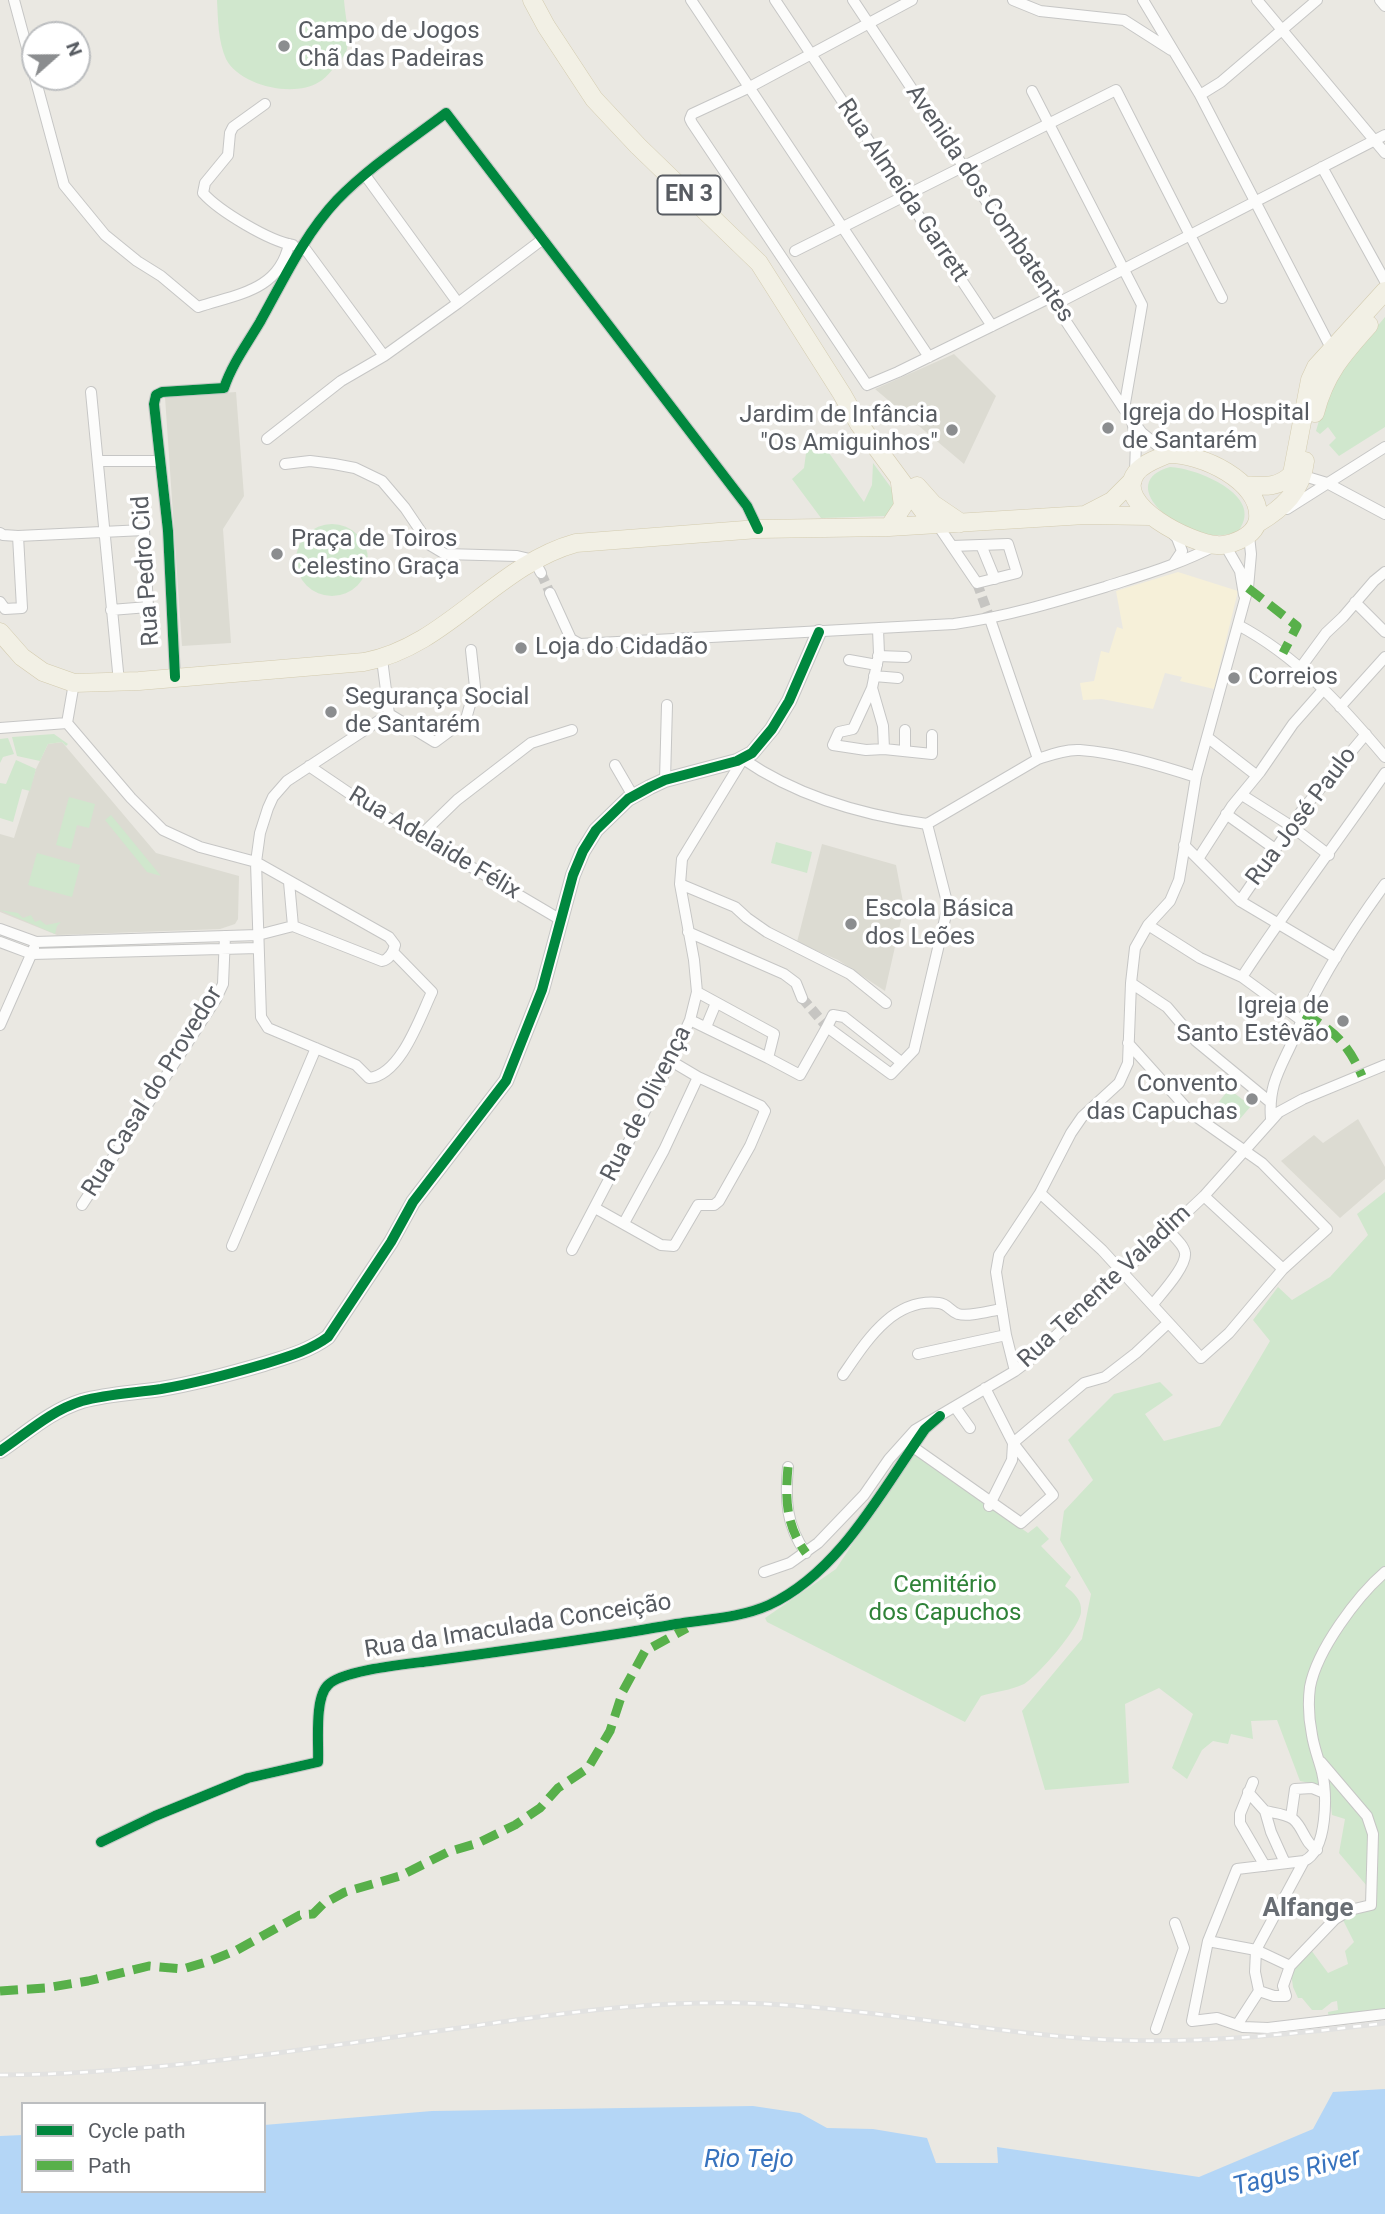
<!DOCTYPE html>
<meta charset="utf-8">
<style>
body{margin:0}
#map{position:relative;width:1385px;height:2214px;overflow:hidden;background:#eae8e2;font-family:Roboto,sans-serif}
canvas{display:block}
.legend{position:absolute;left:21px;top:2102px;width:245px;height:91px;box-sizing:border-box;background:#fff;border:2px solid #bcbec0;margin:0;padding:9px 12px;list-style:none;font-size:21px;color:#585c62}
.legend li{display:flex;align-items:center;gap:14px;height:35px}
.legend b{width:35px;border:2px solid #bcbec0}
.north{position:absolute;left:21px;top:21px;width:70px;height:70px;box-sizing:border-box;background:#fff;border:2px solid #bcbec0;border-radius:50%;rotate:69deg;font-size:19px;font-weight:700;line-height:28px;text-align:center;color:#585c62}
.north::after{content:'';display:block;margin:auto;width:24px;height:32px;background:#8b8d8f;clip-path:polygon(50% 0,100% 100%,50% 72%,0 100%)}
</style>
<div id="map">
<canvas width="1385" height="2214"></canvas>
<ul class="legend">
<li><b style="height:9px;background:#00873e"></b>Cycle path</li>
<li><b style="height:9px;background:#58b04a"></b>Path</li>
</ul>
<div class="north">N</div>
</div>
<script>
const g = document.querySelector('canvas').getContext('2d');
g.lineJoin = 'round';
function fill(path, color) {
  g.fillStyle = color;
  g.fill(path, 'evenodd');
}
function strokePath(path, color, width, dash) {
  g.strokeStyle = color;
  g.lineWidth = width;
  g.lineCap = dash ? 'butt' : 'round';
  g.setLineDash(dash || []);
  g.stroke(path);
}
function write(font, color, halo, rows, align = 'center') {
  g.font = font + ' Roboto,sans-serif';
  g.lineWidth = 7;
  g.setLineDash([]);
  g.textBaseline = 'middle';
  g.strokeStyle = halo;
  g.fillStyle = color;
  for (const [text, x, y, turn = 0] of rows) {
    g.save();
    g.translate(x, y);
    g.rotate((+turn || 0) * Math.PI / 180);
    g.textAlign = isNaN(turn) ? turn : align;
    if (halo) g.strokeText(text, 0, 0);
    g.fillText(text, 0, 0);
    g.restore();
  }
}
fill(new Path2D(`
 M1178,572L1238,591L1214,689L1180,681L1182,677L1165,673L1153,709L1102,699L1083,700L1080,683L1094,681L1101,651L1109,653L1117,627L1123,629L1116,591Z`), '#f6f0d9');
fill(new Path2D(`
 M954,354L996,396L964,464L875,389Z
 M236,392L244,496L223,529L231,643L182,646L165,397Z
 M62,742L156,853L239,876L238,919L235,924L220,929L57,935L0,912V834L14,838L36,769L48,744Z
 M822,844L896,865L904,907L885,991L838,960L797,942Z
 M1358,1119L1385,1167V1179L1340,1218L1281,1161L1314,1135L1323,1143Z`), '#dcdbd2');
fill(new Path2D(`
 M217,0H344C345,15 350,34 347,49C345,56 339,62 335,67C330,72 325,79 319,82C294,98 240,86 226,59C218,41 218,19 217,0Z
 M1385,317V427L1339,456L1329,445L1336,438L1328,427L1320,434L1316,431L1330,383Z
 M819,439L864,502L872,485L873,463L895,493L898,503L887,516L821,518L792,479L804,468L807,446Z
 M1170,467C1196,468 1265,495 1239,530C1198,555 1106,485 1170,467Z
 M296 560a36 36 0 1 1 72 0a36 36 0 1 1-72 0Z
 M54,734L68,744L66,746L62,742L48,744L40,761L17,756L12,737Z
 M8,738L14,754L3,757L0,763V739Z
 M16,760L36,769L30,791L22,789L13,822L0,818V783L6,784Z
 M69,797L95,804L89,828L77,825L71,849L56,845Z
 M111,815L161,876L147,872L105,820Z
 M776,842L812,852L807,873L771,863Z
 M37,853L80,865L72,897L28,885Z
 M0,910L18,913L23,918L31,915L35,922L40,920L46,925L61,922L57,926L55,934Z
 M1229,1089L1251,1106L1239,1120L1218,1103Z
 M1385,1192V2011L1329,2020L1328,2012L1338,2010L1337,2001L1332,2002L1322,2010H1312L1302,1998H1298L1293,1987L1291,1973L1311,1950L1328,1973L1348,1964L1345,1951L1354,1942L1343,1920L1349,1914L1368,1910L1372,1892L1339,1853L1345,1819L1332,1815L1330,1798L1314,1784L1300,1781L1277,1720L1251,1721L1253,1739L1231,1734L1228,1744L1213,1741L1202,1750L1187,1779L1172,1768L1193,1714L1159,1688L1125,1704L1129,1783L1045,1790L1022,1711L1082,1639L1091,1594L1060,1540L1064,1511L1093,1480L1068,1440L1114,1394L1160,1382L1173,1395L1145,1414L1164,1441L1220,1426L1270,1341L1253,1320L1278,1287L1292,1300L1330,1277L1368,1235L1357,1214Z
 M913,1452L1028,1533L1037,1526L1049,1539L1041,1546L1071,1577L1065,1586C1074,1593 1082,1600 1081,1612C1080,1627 1038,1676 1024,1684C1012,1690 994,1692 981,1696L965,1722L767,1622L765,1618L836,1569Z`), '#d0e7cd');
fill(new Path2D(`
 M1385,2089V2214H0V2136L23,2135V2191H264V2125L432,2111L753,2106L800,2113L827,2128L873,2129L927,2138L936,2163H998L997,2147L1199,2177L1313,2129L1333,2092Z`), '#b4d6f6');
strokePath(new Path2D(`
 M541,573L550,593
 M977,583L990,619
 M802,998L827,1027`), '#c6c5c2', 10, [10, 5]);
const minor = new Path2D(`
 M14,0L64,185L105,235L137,261L161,276L198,307C237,294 279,291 289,244
 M691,0L929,357
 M775,0L992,326
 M853,0L1124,409L1142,433L1168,454
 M912,0L748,88L692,114L690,119L692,123L867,385L898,372L1051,297
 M1013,0L1040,11L1124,20L1171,50
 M1143,0L1200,95L1331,348
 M1257,0L1385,153
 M1380,0L1385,6
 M1032,91L1142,305L1124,409
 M1200,95L1221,82L1317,0
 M265,104L233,127L230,133L228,155L205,183L203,193C219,211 269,241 293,245
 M1322,167L1385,281
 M365,175L458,303L543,239
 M303,246L384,356
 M795,251L1116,90L1222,298
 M1056,304L1385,135
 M91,392L119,682
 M1132,421L1136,441L1135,473
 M267,439L341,381L384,356L458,303
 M98,461H159
 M285,464L310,461L334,464L355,468L382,481L405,508L430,545L445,554L517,556L534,560L541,573
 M1304,476L1327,483L1385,514
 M1287,509L1385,447
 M937,524L977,583L1017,573L1008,544L952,546
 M1170,531L1177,538L1182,551L1174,563
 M0,533L3,535L18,536L144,530L148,607L111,610
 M981,545L995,579
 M1225,545L1240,571L1244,595
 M550,593L571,639L580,644L954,624C1005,617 1055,602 1105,587C1142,575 1181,564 1216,545
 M0,602L5,609L22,608L18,536
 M1355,602L1385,632
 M990,619L1038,759
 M1238,625C1297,656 1342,706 1385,757
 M878,629L879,654L872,688L883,726L884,749L932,754V735
 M878,656L906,657
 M382,659L389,714L287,781L273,797L268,808L260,833L256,862L261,1017L268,1028L356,1065L369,1078C401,1075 420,1017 432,992L393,952
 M849,660L877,665
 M1301,667L1326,633L1343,617L1374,581L1385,572
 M874,676L898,678
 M175,677L168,531L154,404L156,395L162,392L224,388C232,364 247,344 260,322C283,281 304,235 337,200C369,167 409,141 446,113L747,506L758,529
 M872,688L853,729L839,732L833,745L866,750L884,749
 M1340,707L1385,657
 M389,714L435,742L466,719L475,687L471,650
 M0,728L67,723
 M1207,737L1256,775
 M905,751V730
 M615,765L633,796
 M309,766L368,806L561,920
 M665,780L667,705
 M1242,795L1291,826L1329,855
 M1226,814L1275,849
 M419,837L457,800L531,743L572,730
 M1184,845L1240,901L1336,958
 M1198,859L1232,806L1260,772L1293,724L1323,690
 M289,882L293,926
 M680,884L735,907L747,918L767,932L850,974L886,1003
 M1240,901L1303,809L1366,734
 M1148,925L1200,958L1242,977L1301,1020
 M0,929L36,942L258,935L293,926L382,961C390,959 393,953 395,945L389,937L256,862L200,847L163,830L131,798L67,723L74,683
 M688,932L784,974L796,983L802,998
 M0,942L32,954L258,948
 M1242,977C1287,908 1338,841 1385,773
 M1131,983L1167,1007L1196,1041L1270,1102
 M690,1020L768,1058L774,1034L697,992
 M0,1025L34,948
 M706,1027L716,1003
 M768,1058L800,1075L827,1027
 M901,1062L844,1017L833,1015L827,1027L891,1074L914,1050L948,906L927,824
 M1271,1119C1268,1084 1281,1068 1294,1038C1317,983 1350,932 1385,884
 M1040,1193L1102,1250L1201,1358L1229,1333L1283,1269L1327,1229L1262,1163L1191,1113L1128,1043
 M1204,1196L1283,1269
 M82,1205L216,999L223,984L225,936
 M595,1208L661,1245L674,1246L698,1205H714L719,1201L750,1146L765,1111L761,1106L698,1077L671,1061
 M624,1223L664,1150L698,1077
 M232,1246L316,1048
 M572,1250L671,1061L690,1020L697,992L694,960L680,884L682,859L743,759C798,797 862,815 927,824L1038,759C1050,755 1066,749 1080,750C1119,753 1159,765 1196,777
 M1153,1304C1161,1294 1187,1266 1185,1253C1184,1245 1173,1236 1168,1230
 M918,1354L1006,1335
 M1015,1371L1006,1335L996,1272L999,1255L1040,1193L1071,1133L1082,1117L1119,1083L1128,1063L1131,983L1135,948L1148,925L1170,901L1179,880L1196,777L1248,588L1251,554L1249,536
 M843,1375C866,1342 892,1298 939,1303C948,1304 950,1311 958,1314C970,1317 989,1311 1002,1309
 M955,1407L970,1428
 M1013,1443L1084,1383L1105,1377L1136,1353L1168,1323
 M913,1447L1021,1523L1053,1495L1013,1443L985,1388
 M788,1467C785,1499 786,1526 806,1553
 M989,1506L1012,1460L1013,1443
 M764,1572L790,1563L818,1543L864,1495L889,1459L915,1430L1015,1371L1031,1359L1204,1196L1279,1112L1303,1099L1385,1065
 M1385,1572C1357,1596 1317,1650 1310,1687C1308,1702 1309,1720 1312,1735C1314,1748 1319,1760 1322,1772C1327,1794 1328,1850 1304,1861L1237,1869L1208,1941L1192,2021L1217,2018L1243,2027L1268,2028L1385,2014
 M1253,1782L1240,1814V1823L1265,1866
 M1248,1792L1265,1811L1271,1832L1285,1863
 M1265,1811C1274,1813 1286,1814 1293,1819C1304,1828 1304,1843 1317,1850
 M1291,1817L1295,1789L1312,1788L1324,1793
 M101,1842L155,1816L248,1778L318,1762C319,1744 314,1698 328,1685C342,1670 408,1664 430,1661C512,1650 594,1639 676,1624C707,1619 740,1618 769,1605C840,1572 882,1490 925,1429L940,1416
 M1208,1941L1256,1950L1290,1966
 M1259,1991L1274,1996H1286L1283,1986L1290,1966L1335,1919L1350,1910L1371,1905L1373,1834L1367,1816L1321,1762
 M1237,2025L1259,1991L1255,1972L1256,1950L1304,1861
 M1156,2029L1184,1948L1175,1923`);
const tertiary = new Path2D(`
 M0,1451C27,1433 50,1411 82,1401C107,1394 134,1393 161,1389C196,1383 230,1374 264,1364C286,1357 309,1351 328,1337L391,1242L413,1202L506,1081L542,990L573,875L583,851L596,830L628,799L650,787L665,780L737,761L752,753L772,729L789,701L819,632`);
const primary = new Path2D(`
 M532,0L546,26L594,99L638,146L759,263L842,394L859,424L933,524
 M1315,413C1325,374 1343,354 1369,325
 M1168,454C1200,453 1262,481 1258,519C1256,532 1244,539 1232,543C1227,544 1222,546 1217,545C1192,544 1112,505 1136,473C1143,463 1157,459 1168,454Z
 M1244,485C1262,486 1278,489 1292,474L1310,380L1316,367L1385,291
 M917,486L933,504L961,523
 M1085,515L1112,501L1133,480
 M1258,523C1283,508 1302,491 1305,461
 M889,527L903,506L900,483
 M0,632L22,657L43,672L74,683L139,681L364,662C446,647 496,565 576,543L758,529L889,527L1085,515L1150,516`);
strokePath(minor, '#c6c6c5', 12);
strokePath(tertiary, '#c6c6c5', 16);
strokePath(primary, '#d3cbaf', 19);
strokePath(minor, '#fcfcfb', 10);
strokePath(tertiary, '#fcfcfb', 14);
strokePath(primary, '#f2f0e5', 18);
const rail = new Path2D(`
 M0,2075C156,2074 311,2048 466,2027C544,2016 623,2004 702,2003C833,2000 962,2030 1092,2039C1190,2045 1288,2035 1385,2023`);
strokePath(rail, '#e2e2e1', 5);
strokePath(rail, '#fff', 2.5, [8]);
strokePath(new Path2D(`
 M1248,588L1297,626L1283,653
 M1304,1014C1335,1031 1348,1044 1362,1076
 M788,1467C785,1499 786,1526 806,1553
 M0,1991L45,1988L88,1981L149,1966L183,1969L210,1961L237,1950L300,1915L313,1914L323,1904L345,1892L400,1876L448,1852L478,1843L515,1825L540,1808L558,1788L588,1768L610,1731L623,1691L645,1651L687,1628`), '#58b04a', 9, [18, 9]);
strokePath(new Path2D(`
 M175,677L168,531L154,404L156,395L162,392L224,388C232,364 247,344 260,322C283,281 304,235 337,200C369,167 409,141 446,113L747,506L758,529
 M0,1451C27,1433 50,1411 82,1401C107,1394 134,1393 161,1389C196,1383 230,1374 264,1364C286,1357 309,1351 328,1337L391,1242L413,1202L506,1081L542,990L573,875L583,851L596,830L628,799L650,787L665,780L737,761L752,753L772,729L789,701L819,632
 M101,1842L155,1816L248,1778L318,1762C319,1744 314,1698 328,1685C342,1670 408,1664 430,1661C512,1650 594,1639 676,1624C707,1619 740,1618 769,1605C840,1572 882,1490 925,1429L940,1416`), '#00873e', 10);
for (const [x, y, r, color] of [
 [284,46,7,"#8b8d8f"],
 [1108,428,7,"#8b8d8f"],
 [952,430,7,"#8b8d8f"],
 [277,554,7,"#8b8d8f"],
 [521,648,7,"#8b8d8f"],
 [1234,678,7,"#8b8d8f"],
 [331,712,7,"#8b8d8f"],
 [851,924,7,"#8b8d8f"],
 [1343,1021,7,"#8b8d8f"],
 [1252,1099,7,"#8b8d8f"]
]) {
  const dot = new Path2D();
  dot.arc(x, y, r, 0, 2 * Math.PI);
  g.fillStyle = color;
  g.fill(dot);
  strokePath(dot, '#fff', 2.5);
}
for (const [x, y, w] of [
 [689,195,63]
]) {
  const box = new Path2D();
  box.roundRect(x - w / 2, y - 19.5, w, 39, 5);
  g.fillStyle = '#fff';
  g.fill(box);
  strokePath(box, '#585c62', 2);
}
write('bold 23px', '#585c62', null, [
 ["EN 3",689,195]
]);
write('24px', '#585c62', '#fff', [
 ["Campo de Jogos",298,32],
 ["Chã das Padeiras",298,60],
 ["Igreja do Hospital",1122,414],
 ["de Santarém",1122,442],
 ["Jardim de Infância",938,416,"right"],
 ["\"Os Amiguinhos\"",938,444,"right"],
 ["Praça de Toiros",291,540],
 ["Celestino Graça",291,568],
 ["Loja do Cidadão",535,648],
 ["Correios",1248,678],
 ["Segurança Social",345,698],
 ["de Santarém",345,726],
 ["Escola Básica",865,910],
 ["dos Leões",865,938],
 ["Igreja de",1329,1007,"right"],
 ["Santo Estêvão",1329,1035,"right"],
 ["Convento",1238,1085,"right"],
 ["das Capuchas",1238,1113,"right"]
], 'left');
write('24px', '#585c62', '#fff', [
 ["Rua Almeida Garrett",902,191,56],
 ["Avenida dos Combatentes",989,204,56],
 ["Rua Pedro Cid",147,571,-94],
 ["Rua José Paulo",1302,817,-53],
 ["Rua Adelaide Félix",434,844,31],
 ["Rua Casal do Provedor",153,1092,-58],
 ["Rua de Olivença",647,1104,-63],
 ["Rua Tenente Valadim",1105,1287,-43],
 ["Rua da Imaculada Conceição",518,1627,-9]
]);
write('24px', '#2f8238', '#fff', [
 ["Cemitério",945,1586],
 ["dos Capuchos",945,1614]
]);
write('bold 26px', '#696e74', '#fff', [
 ["Alfange",1308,1909]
]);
write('italic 26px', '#3873be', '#fff', [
 ["Rio Tejo",749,2160],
 ["Tagus River",1297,2173,-14]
]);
</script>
